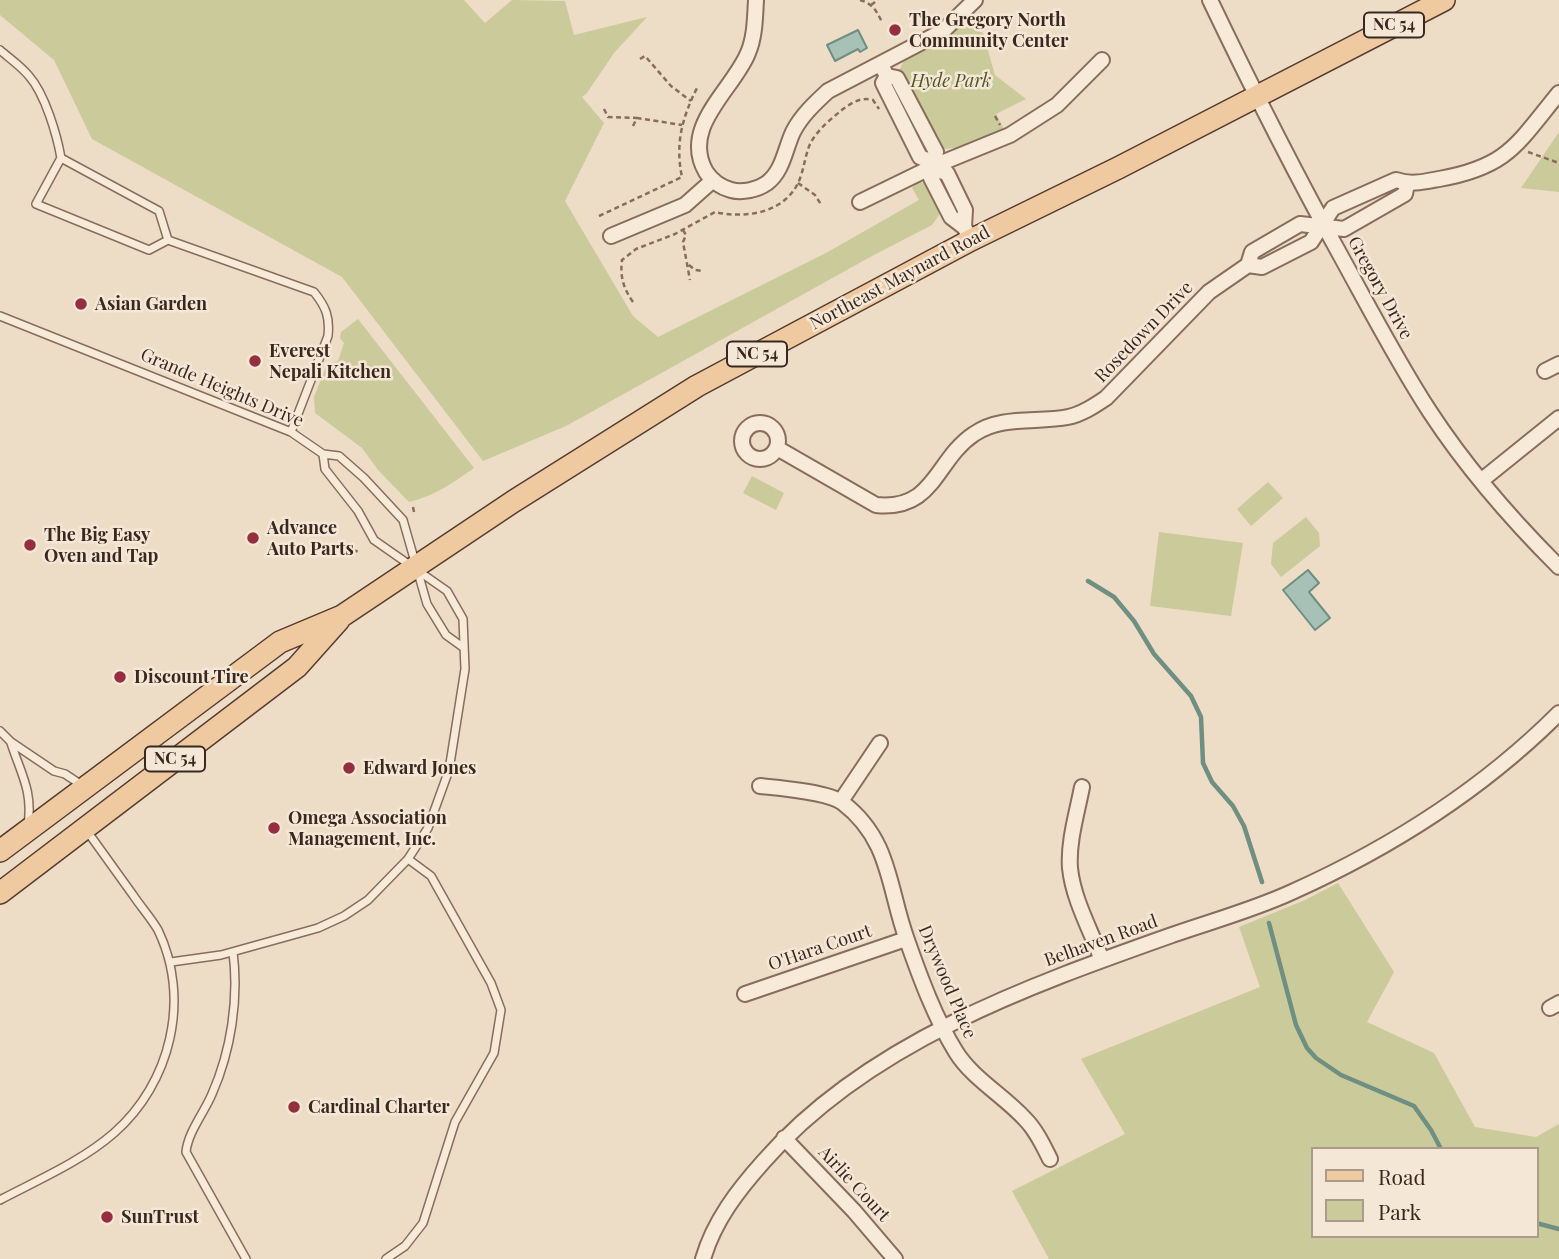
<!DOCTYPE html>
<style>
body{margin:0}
#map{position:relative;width:1559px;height:1259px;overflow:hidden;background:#eddcc6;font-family:"Playfair Display",serif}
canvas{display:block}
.legend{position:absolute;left:1311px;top:1147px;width:228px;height:91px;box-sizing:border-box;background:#f5e7d6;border:2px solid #aa9b8d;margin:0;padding:9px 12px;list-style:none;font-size:21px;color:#392820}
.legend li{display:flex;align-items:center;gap:14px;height:35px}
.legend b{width:35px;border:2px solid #aa9b8d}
</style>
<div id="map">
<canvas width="1559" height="1259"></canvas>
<ul class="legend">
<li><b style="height:9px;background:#efcaa0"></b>Road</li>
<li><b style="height:19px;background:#cbca9a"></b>Park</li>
</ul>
</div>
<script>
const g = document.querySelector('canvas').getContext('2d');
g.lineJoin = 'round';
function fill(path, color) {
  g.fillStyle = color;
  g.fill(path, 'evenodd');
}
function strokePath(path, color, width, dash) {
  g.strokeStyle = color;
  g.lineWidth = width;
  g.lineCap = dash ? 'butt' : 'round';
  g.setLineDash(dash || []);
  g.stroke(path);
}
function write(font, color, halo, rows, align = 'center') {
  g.font = font + ' "Playfair Display",serif';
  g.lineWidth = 5;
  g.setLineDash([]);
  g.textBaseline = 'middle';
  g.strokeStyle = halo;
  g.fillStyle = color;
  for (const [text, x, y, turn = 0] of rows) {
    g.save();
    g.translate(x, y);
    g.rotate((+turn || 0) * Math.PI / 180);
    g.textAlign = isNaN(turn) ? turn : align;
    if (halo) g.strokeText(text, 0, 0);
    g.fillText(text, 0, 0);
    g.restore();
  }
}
fill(new Path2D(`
 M0,0H464L485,23L512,0L565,1L574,35L647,17L614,53L587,93L582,97L604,123L565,201L633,316L658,337L826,253L919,200L912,188L917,182C933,181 936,200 941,212L932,225L872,256L566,426L483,461L342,277L92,139L54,60L0,15Z
 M959,21L983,33L995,75L1026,99L996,114L1006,133L961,147L937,150L898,73L907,54Z
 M1559,132V192L1521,188Z
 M358,319L474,468C453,483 434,496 409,502L378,470L362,448L315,413L314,397L327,364L338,361L344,343L340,338L341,332Z
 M752,476L784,493L776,510L743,493Z
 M1268,482L1283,498L1251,526L1237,509Z
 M1306,517L1319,533L1320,546L1281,577L1271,564L1273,543Z
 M1159,532L1243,543L1231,616L1150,606Z
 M1338,883L1394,972L1367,1022L1434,1053L1475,1127L1536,1137L1559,1124V1259H1049L1012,1191L1125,1134L1081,1059L1260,987L1239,927L1305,900ZM1312,1149H1536V1236H1312Z`), '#cbca9a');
const water = new Path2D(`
 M858,30L867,48L860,52L858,49L835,61L827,45Z
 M1308,570L1319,583L1309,592L1330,618L1315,630L1283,590Z`);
fill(water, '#a7c1b6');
strokePath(water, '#6e8f82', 2);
strokePath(new Path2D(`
 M1088,581L1114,597L1134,621L1154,654L1191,696L1201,717L1203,763L1212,782L1233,806L1244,826L1262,882
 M1269,923L1296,1025L1307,1048L1316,1058L1341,1075L1414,1106L1431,1130L1441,1149
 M1536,1223L1559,1229`), '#6e8f82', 4.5);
const service = new Path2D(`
 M0,50C9,58 21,66 29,76C45,94 57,135 61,158
 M168,240L159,211L61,158L36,204L149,250L168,240L314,292C326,307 330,317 328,336L291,432
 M0,316L291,432L323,454L339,456L364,478L403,520L427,604L446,635L464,648
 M0,731L11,742L54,771L65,774L83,786
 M11,743C21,774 33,791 28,825
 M233,952C239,999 231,1051 212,1094C204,1113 188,1132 186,1152L246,1259
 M171,962L221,955L318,928L344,916L368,900L408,859L428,828L449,770L465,669L463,619L447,591L374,540L358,511L325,469L323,454
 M0,1200C38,1180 82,1161 114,1133C171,1083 191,999 158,930C151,918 141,907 133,895C118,874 102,852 87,831
 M386,1259L405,1246L423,1223L455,1122L494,1053L501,1010L491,983L431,876L408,859`);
const minor = new Path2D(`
 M756,0C755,17 755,37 748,53C733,90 680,127 706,172C712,181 720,187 731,190C742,193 757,190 767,183C783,171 785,149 793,132C801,116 815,103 828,91L943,31L975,0
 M1210,0C1252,88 1296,175 1343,260C1371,311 1398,363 1430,412C1466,467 1512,520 1559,567
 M881,65L887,76L883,83L920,157L932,162L936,170L947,173L965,210L964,227
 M887,76L897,78L936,152L932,162
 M936,170L931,178L951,217L964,227L967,232
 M860,202L934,166L1010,135L1057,105L1102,60
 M611,236L685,205L712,181
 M1248,265L1262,267L1311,242L1333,208L1396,180C1411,185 1423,182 1439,179C1508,167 1517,144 1559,93
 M1545,371L1559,364
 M742 441a18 18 0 1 1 36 0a18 18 0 1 1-36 0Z
 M777,448L876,505C935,511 935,460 974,434C1001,415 1037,423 1068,417C1082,414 1094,406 1106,398L1209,292L1248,265L1252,252L1300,224L1344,229L1405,194L1407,184
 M1482,480L1559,418
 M760,786C779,788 829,792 843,803C891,840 888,888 907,940C920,977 935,1018 956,1052C973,1079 1003,1095 1025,1119C1036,1130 1043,1145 1050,1159
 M1082,787C1077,813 1068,842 1070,868C1073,899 1091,931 1102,960
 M841,801L880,743
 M745,994L906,939
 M1550,1008L1559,1003
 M784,1138L854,1211L895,1259
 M703,1259C714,1221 738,1190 764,1161C867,1043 1028,986 1172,935C1212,921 1253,910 1292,892C1390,848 1482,790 1559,713`);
const primary = new Path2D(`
 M0,851L280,642L342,616L514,501L697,386L971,240L1118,168L1444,0
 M0,893L297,667L339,620`);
strokePath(service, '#886d5c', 10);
strokePath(minor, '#886d5c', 18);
strokePath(primary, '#563c30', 24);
strokePath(new Path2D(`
 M860,0C873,4 876,10 882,22
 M871,5L878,0
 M640,59L645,56L671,86L691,101
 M604,109L608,117L637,118
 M995,116L1000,125
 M633,126L637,118L682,125
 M1528,152L1559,163
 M798,183L815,195L822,206
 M599,216L682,177C675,144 682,118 697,88
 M683,230L686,235L683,242L690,280
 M689,265L695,270L702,271
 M633,302C623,288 620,276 622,260L636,249L675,234L715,212C746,219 785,213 799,181C804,169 805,156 810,144C817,130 831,119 843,109C853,102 861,97 873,100L879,109
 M413,507L414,512
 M353,550L359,552`), '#886d5c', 2.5, [5, 3.5]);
strokePath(service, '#f8ead9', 7);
strokePath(minor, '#f8ead9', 14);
strokePath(primary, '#efcaa0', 21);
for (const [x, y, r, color] of [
 [895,30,7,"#952e3e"],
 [81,304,7,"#952e3e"],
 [255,361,7,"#952e3e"],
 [253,538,7,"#952e3e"],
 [30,545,7,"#952e3e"],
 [120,677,7,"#952e3e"],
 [349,768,7,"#952e3e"],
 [274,828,7,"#952e3e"],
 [294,1107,7,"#952e3e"],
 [107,1217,7,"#952e3e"]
]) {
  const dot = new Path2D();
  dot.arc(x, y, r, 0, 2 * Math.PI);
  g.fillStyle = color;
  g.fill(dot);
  strokePath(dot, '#f5e7d6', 2.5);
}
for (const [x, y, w] of [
 [1394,25,60],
 [757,354,60],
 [175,759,60]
]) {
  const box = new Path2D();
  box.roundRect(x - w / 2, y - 12.5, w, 25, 5);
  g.fillStyle = '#f5e7d6';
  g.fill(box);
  strokePath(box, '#392820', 2);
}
write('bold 16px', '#392820', null, [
 ["NC 54",1394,25],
 ["NC 54",757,354],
 ["NC 54",175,759]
]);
write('bold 18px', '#392820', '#f5e7d6', [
 ["The Gregory North",909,20],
 ["Community Center",909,41],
 ["Asian Garden",95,304],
 ["Everest",269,351],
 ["Nepali Kitchen",269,372],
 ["Advance",267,528],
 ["Auto Parts",267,549],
 ["The Big Easy",44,535],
 ["Oven and Tap",44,556],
 ["Discount Tire",134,677],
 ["Edward Jones",363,768],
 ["Omega Association",288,818],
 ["Management, Inc.",288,839],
 ["Cardinal Charter",308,1107],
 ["SunTrust",121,1217]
], 'left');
write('italic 18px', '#505527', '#f5e7d6', [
 ["Hyde Park",951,81]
]);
write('18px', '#392820', '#f5e7d6', [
 ["Northeast Maynard Road",900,278,-28],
 ["Gregory Drive",1380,288,61],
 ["Rosedown Drive",1144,332,-46],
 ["Grande Heights Drive",222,388,23],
 ["Belhaven Road",1101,941,-20],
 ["O'Hara Court",820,948,-19],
 ["Drywood Place",947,982,67],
 ["Airlie Court",854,1184,47]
]);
</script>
